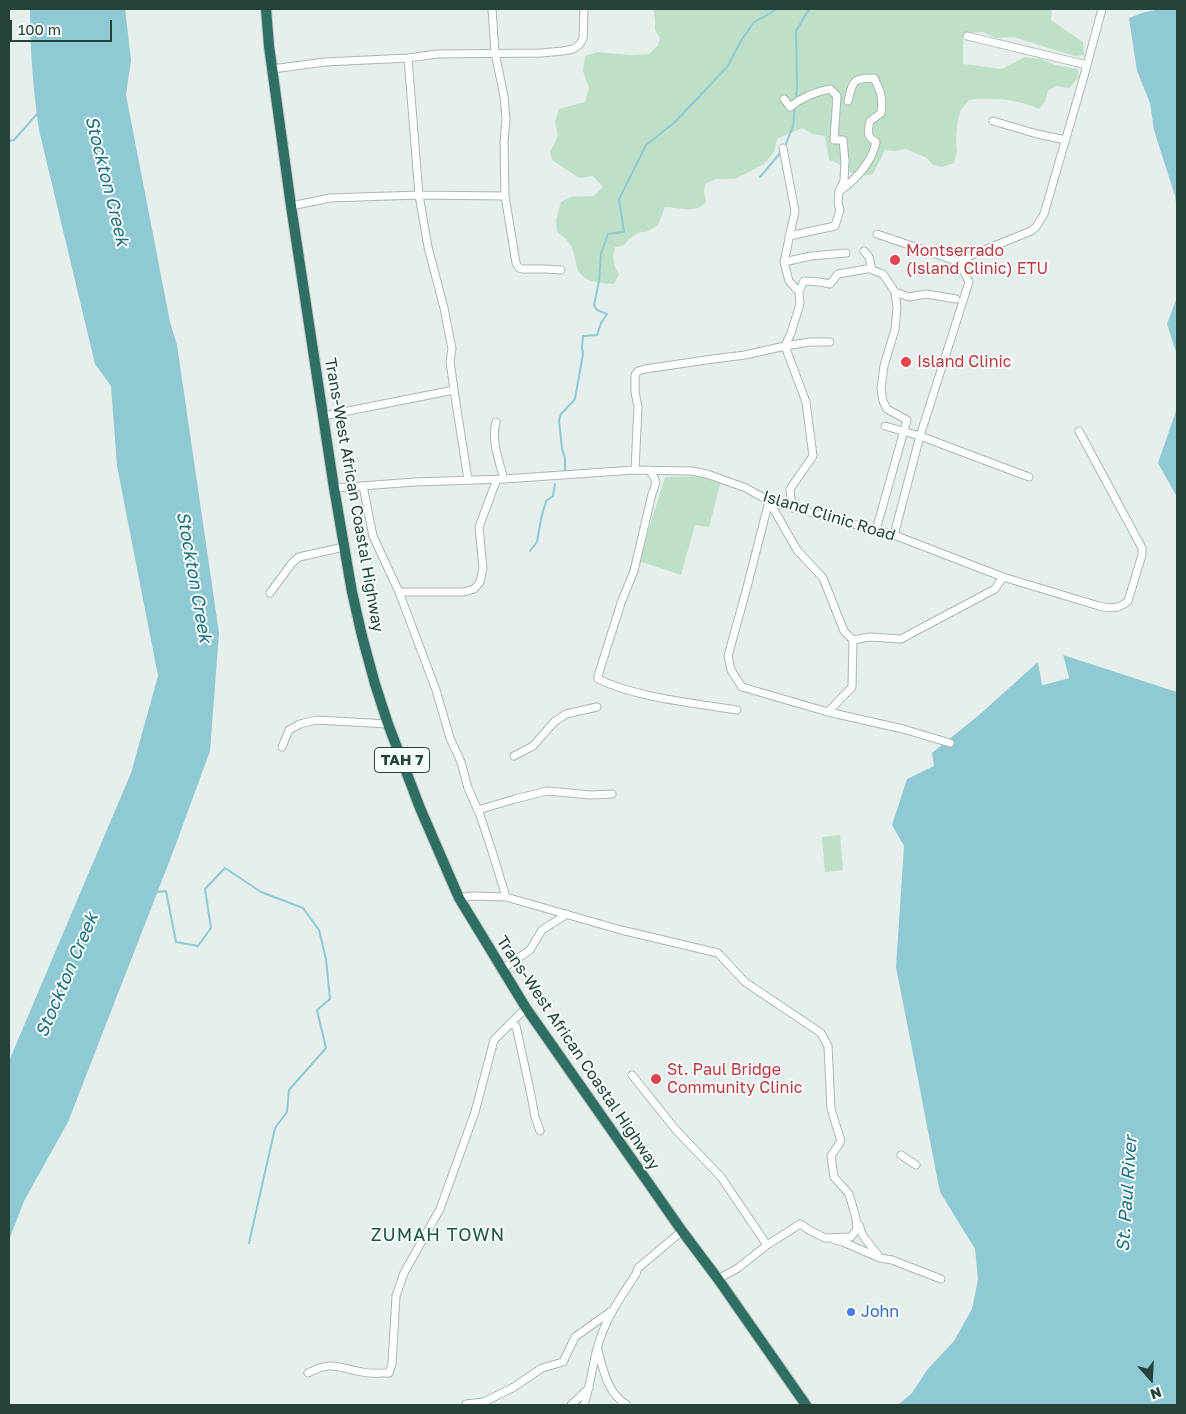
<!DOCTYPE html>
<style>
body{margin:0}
#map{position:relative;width:1186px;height:1414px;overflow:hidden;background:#e6efeb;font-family:"Golos Text",sans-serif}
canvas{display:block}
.frame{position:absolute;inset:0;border:10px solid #24423a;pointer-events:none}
.north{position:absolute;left:1126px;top:1354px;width:50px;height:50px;-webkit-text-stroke:4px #f7fbf9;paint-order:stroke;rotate:161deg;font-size:14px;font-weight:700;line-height:20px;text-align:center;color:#24423a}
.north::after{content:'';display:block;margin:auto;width:18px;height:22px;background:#24423a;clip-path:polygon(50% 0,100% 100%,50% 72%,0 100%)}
.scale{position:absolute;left:10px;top:20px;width:102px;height:22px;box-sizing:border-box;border:2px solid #24423a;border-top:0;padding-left:6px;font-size:15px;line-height:18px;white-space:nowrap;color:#24423a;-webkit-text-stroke:4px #f7fbf9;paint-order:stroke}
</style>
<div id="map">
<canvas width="1186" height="1414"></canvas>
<div class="frame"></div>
<div class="north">N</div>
<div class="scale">100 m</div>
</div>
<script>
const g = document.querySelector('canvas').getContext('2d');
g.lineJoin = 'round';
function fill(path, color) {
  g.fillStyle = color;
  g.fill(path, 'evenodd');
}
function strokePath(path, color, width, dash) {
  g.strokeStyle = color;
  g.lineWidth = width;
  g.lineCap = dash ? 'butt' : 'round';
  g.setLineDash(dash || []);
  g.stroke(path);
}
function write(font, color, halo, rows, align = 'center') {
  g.font = font + ' "Golos Text",sans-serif';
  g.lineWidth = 4;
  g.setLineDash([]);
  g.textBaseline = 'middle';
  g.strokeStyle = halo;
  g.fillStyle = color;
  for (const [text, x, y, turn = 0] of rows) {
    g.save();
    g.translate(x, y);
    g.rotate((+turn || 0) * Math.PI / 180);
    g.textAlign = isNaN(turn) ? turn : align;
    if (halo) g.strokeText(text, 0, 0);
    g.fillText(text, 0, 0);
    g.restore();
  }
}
fill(new Path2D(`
 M653,9H1052L1051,20L1083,42L1084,55L1074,56L1014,37L996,38L983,32L963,33V64L1002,69L1025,57L1041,59L1055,65L1078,69L1079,77L1069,88L1056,86L1048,91L1045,102L1039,109C1017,99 993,97 969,100L961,110L958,119L956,138L957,152L954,163L942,167L933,165L927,158L906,149L895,151L885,150L873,174C848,180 850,166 829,160L825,136L813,134L802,128L777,139L774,152L764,164L735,179H716L705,184L704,191L706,202C695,215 679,207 665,207L658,225L646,232H640L630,238L623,246L615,247C612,258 613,265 619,274L614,284C602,283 582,283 577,268C575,259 574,249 568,242C566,238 560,235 557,231L556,220L561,202L570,197L594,196L603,187L593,176L579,178L552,160L550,152L558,136L555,122L559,109L585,102L589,88L583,71L585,56L597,52L630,55L649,54L658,45L660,38L655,30V20Z
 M707,476L721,481L709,527L695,525L681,575L639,561L665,477Z
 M840,835L843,870L825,872L822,837Z`), '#bfe0c8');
fill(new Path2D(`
 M30,9H125L131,60L126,95L170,322L177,345L219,633L210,751L173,852L68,1122L24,1201L9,1240V1061L131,773L158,676L117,466L111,386L95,364L39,130C33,90 30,49 30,9Z
 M1160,9H1177V209L1175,196L1154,130L1150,103L1137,71L1129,18L1142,13Z
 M1177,297V355L1167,324Z
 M1177,400V497L1158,463L1177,408Z
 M1063,655L1177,692V1405H898L912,1393L927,1370L954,1341L972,1309L978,1280L975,1249L940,1192L896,967L904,846L892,825L907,779L934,766L932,753L979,715L1038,662L1043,685L1069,678Z`), '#8ec9d4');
fill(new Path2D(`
 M1063,655L1069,678L1042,685L1038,662L1040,661L1044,682L1066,676L1060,656Z`), '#e6efeb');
strokePath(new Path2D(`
 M796,100L797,85L796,31L809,9
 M9,141L14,140L37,114
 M785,146L793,126L795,105
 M760,177L781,152
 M565,471V458L562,449L559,420L561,414L575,399L583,354L582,348L583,336L597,335L601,323L607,314L597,310L594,305L599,281L601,254L608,234L624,232L619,199L646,145L675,122L727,67L741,41L753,23L777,9
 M530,551L537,542L541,519L546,501L553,496L555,484
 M157,892L166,891L176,942L198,946L211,928L205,889L225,868L261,892L303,908L319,930L326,959L330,999L317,1010L326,1048L289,1090L287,1112L275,1128L249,1243`), '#8ec9d4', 2);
const minor = new Path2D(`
 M492,9L495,53L504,96L506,119L504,142L505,196L516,263L519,268L523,269H545L561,270
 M967,36L1087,65
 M272,69L325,62L408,58L437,54L541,53L563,51L573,49L579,45L583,39L584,9
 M784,99L790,107C802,97 814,92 830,89L837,96L834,140H843L845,161L844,181L839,191L838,203L840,210L835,226L789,236
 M993,121L1037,134L1066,140
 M840,191C856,179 872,162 876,142C866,137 868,130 870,121L881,113C883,97 881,92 874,78C852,78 853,81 848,101
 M291,206L330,198L419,195L505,196
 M877,234L959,262L969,282L920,436L894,535
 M864,251L869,257L872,270L883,274L895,292L897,308L895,329L884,366L881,389L883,401L887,409L907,420L876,530
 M784,262L811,256L846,253
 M959,262L972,255L1031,231L1036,227L1044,214L1084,76L1102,9
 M799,292L804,281L820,282L830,284L838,274L867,269
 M895,292L909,297L926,294L956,299
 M454,390L468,480
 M323,416L454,390L450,361L452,349L444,308L428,247L419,195L408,58
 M496,422C491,440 499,461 504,479
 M885,426L920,436L1029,477
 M635,470L638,407L635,392V375L638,371L645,369L713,359L745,355L785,346L791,333L800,304L799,292L789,281L784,262L795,211L783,148
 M649,470C657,480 657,482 652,494L634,571L621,603L598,676V679C638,698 693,703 737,710
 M363,486L373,536L399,592L436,690L450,738L461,762L468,788L480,815L491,848L506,897
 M334,488L415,482L504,479L635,470L692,471L707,474L746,488L769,501L894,535L1003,577L1099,606C1111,609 1118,609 1128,601L1142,555V548L1079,431
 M792,508L790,489L813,456L806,402L785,346L810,342H830
 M399,592H464L474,589L480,582L483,568L479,527L497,479
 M270,593L292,563L299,557L344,547
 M853,640L844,631L823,578L797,550L769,501L746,591L728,656L731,670L742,687L828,712L903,729L950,743
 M828,712L852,687L853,640L869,637L901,639L995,589L1003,577
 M282,747L289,730L300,724L316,720L388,724
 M514,756L533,746L554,722L566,714L597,707
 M478,810L515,799L547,791L591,795L612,794
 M459,898L472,896L506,897L621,930L718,953L745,982L821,1033L828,1046L831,1109L841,1141L831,1156L834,1177L849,1194L856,1218L857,1229L851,1237L825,1238L809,1230L800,1224L767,1245L738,1268L718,1279
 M502,969L530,950L542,930L567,914
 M509,1024L516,1026L531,1095L535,1117L540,1131
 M632,1075L676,1130L721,1177L767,1245
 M901,1155L916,1165
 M859,1225L863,1236L878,1255
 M835,1240L843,1242L880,1258L892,1260L941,1279
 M598,1350C603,1370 608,1394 627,1405
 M308,1373C333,1360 337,1368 362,1372C370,1374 380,1373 389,1373L392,1364L396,1296L404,1273L440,1209L475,1112L494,1040L526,1008
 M466,1405V1404L484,1402L514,1387L542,1368L563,1362L575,1337L610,1312
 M571,1405L589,1388
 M584,1405C590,1387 592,1368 597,1349C604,1321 620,1298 636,1274L638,1268L682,1231`);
const highway = new Path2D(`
 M266,9L269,46L291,206L334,488L352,592L362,636L375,684L388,724L420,808L459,898L526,1008L682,1231L718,1279L806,1405`);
strokePath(minor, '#a8b8b2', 9);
strokePath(highway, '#c2cac8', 12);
strokePath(minor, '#fff', 7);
strokePath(highway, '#2f6f62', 10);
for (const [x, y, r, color] of [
 [895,260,6,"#e0444e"],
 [906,362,6,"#e0444e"],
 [656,1079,6,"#e0444e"],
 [851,1312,5,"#3f7fe0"]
]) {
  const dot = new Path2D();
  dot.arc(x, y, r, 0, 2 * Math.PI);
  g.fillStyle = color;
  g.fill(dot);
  strokePath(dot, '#f7fbf9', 2);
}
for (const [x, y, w] of [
 [402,760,55]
]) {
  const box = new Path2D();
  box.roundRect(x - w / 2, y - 12.5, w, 25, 4);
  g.fillStyle = '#f7fbf9';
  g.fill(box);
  strokePath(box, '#24423a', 1);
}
write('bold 15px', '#24423a', null, [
 ["TAH 7",402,760]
]);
write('16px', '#be3a42', '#f7fbf9', [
 ["Montserrado",906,251],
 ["(Island Clinic) ETU",906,269],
 ["Island Clinic",917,362],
 ["St. Paul Bridge",667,1070],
 ["Community Clinic",667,1088]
], 'left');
write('16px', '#24423a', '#f7fbf9', [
 ["Trans-West African Coastal Highway",354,495,80],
 ["Island Clinic Road",829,516,17],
 ["Trans-West African Coastal Highway",578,1053,56]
]);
write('16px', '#366cbe', '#f7fbf9', [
 ["John",861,1312]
], 'left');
write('italic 18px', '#1c6f80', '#f7fbf9', [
 ["Stockton Creek",107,181,76],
 ["Stockton Creek",194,577,80],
 ["Stockton Creek",67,975,-67],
 ["St. Paul River",1127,1194,-86]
]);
g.letterSpacing = '1px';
write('18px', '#1f5548', '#f7fbf9', [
 ["ZUMAH TOWN",438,1235]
]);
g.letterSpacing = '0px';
</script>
